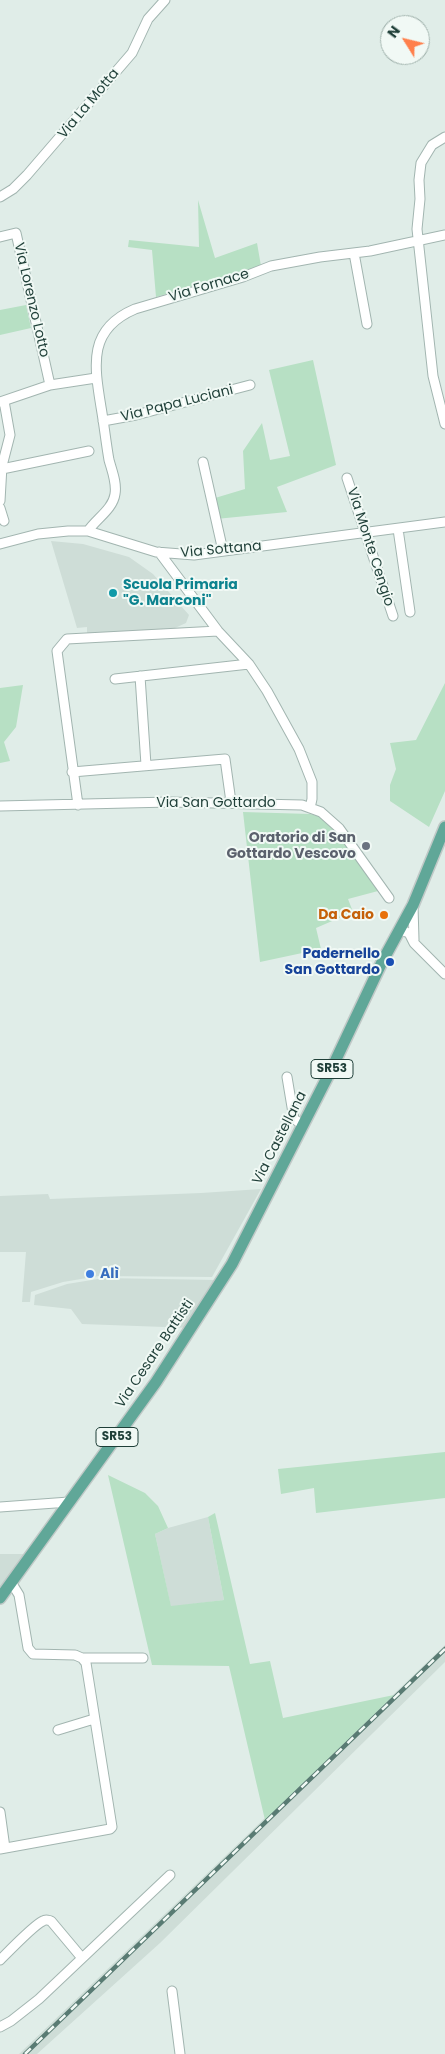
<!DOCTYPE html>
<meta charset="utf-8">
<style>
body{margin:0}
#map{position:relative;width:445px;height:2054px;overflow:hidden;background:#e0ede8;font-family:Poppins,sans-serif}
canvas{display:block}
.north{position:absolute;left:380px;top:15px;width:50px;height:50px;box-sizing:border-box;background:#f1f9f5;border:1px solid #9dafa9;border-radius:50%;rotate:306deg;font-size:14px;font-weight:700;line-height:20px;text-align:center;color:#1f3f38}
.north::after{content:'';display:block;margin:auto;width:18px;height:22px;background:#ff804c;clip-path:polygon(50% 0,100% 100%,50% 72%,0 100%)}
</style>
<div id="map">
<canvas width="445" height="2054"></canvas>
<div class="north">N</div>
</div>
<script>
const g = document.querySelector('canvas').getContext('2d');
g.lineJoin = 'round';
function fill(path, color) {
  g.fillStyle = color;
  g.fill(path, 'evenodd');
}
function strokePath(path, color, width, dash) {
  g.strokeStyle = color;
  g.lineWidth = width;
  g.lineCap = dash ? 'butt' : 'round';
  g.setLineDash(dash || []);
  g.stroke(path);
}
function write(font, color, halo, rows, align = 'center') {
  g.font = font + ' Poppins,sans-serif';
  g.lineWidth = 4;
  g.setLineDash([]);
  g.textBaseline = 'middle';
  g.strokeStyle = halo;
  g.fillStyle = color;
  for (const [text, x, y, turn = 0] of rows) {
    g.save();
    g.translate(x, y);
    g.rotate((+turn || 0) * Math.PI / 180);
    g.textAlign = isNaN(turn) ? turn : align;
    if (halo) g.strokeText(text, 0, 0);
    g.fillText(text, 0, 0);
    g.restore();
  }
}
fill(new Path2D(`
 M51,541L83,544L129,557L153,574L189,615L186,623L175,628L87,635V627L77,628Z
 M261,1189L212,1277L99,1276L63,1282L31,1292L30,1302H22L26,1252H0V1196L48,1194L50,1199L201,1193Z
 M247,1227L192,1328L82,1324L71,1309L34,1305L35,1295L67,1284L104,1278L216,1280Z
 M208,1517L224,1600L171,1607L155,1534L168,1528Z
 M0,1554H32L0,1598Z
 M445,1645V1662L160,1943L37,2054H19Z`), '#ceddd7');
fill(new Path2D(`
 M198,200L215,258L257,243L261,266L156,297L152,250L128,247L129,240L199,247Z
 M26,305L31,328L0,335V310Z
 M313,360L336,465L277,487L287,512L216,519L215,498L245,489L243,451L262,423L270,460L290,456L269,370Z
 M445,683V791L429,827L390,801V785L396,769L390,743L416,740Z
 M23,685L16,727L4,742L10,761L0,763V688Z
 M243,812L310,814L321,817L343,840L358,859L378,891L348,899L353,912L316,928L321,949L260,962Z
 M445,1452V1498L316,1513L314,1488L281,1494L278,1469Z
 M108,1475L145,1493L158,1506L168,1528L155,1534L171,1606L224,1600L208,1517L215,1513L250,1664L270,1661L283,1718L394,1695L265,1820L229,1666L152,1665Z`), '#b7e0c4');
const minor = new Path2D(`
 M445,137L432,145L421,163L419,180L420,199L417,229L433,376L445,424
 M0,197L13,189L27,175L132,53L148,19L165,0
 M0,237L16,233L50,385
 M354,253L367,324
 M0,402L50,385L96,378
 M103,421L136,415L250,385
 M203,462L223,551
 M2,469L89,451
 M347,478L393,616
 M0,501L2,466L10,435L4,401
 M0,508L4,521
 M398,529L410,612
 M88,531C96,519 113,509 115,494C117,483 112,471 109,460C106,443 104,424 101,407C94,364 88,329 135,309L243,277L271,266L320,257L370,251L445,235
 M0,544L38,534L68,531H88L156,552L194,555L445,522
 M159,552L218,631L249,664L267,691L299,749L312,782V799L310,808
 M140,676L146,765
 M115,679L249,664
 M72,772L225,759L231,802
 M78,805L57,651L67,639L218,631
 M0,806L170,802L302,805L321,812L339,828L389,898
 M413,906L414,940
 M400,930L409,933L414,943L445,974
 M287,1077L294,1119L303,1125
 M0,1507L69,1502
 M11,1582L19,1595L28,1648L33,1654L75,1655L82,1658H143
 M58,1730L94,1719
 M0,1812L5,1848
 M0,1849L110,1829L112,1827L86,1663L82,1658
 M0,1960C8,1952 35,1924 43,1921C46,1919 47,1920 51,1921L82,1958
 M172,1991L180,2054
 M0,2027L11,2021L39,1999L170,1875`);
const major = new Path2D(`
 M0,1598L156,1382L232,1264L331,1070L382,962L413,905L445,827`);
strokePath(minor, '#a2b5b0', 11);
strokePath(major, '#c0c9c7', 14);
strokePath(minor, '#fff', 9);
strokePath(major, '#60a798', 11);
const rail = new Path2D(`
 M25,2054L445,1649`);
strokePath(rail, '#597b73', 4.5);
strokePath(rail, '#f1f9f5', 2.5, [8]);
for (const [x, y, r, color] of [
 [113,593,5,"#0f9aa8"],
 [366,846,5,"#6b7280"],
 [384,915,5,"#e8710a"],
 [390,962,5,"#1a4fb4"],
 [90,1274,5,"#3f7fe0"]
]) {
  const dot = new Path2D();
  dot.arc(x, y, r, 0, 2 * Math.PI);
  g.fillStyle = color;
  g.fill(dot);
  strokePath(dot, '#f1f9f5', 2);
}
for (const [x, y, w] of [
 [332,1069,42],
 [117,1437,42]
]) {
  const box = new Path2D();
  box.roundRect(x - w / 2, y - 9.5, w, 19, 4);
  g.fillStyle = '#f1f9f5';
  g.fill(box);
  strokePath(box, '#1f3f38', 1);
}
write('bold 12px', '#1f3f38', null, [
 ["SR53",332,1069],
 ["SR53",117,1437]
]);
write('14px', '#1f3f38', '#f1f9f5', [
 ["Via La Motta",89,104,-50],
 ["Via Fornace",209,286,-17],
 ["Via Lorenzo Lotto",31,300,77],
 ["Via Papa Luciani",177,404,-14],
 ["Via Monte Cengio",370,547,72],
 ["Via Sottana",221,550,-5],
 ["Via San Gottardo",216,803],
 ["Via Castellana",280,1138,-63],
 ["Via Cesare Battisti",155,1354,-56]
]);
write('bold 14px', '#0d838f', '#f1f9f5', [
 ["Scuola Primaria",123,585],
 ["\"G. Marconi\"",123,601]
], 'left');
write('bold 14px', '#5b616d', '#f1f9f5', [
 ["Oratorio di San",356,838],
 ["Gottardo Vescovo",356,854]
], 'right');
write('bold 14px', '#c56008', '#f1f9f5', [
 ["Da Caio",374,915]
], 'right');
write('bold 14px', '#164399', '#f1f9f5', [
 ["Padernello",380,954],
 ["San Gottardo",380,970]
], 'right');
write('bold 14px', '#366cbe', '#f1f9f5', [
 ["Alì",100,1274]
], 'left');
</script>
